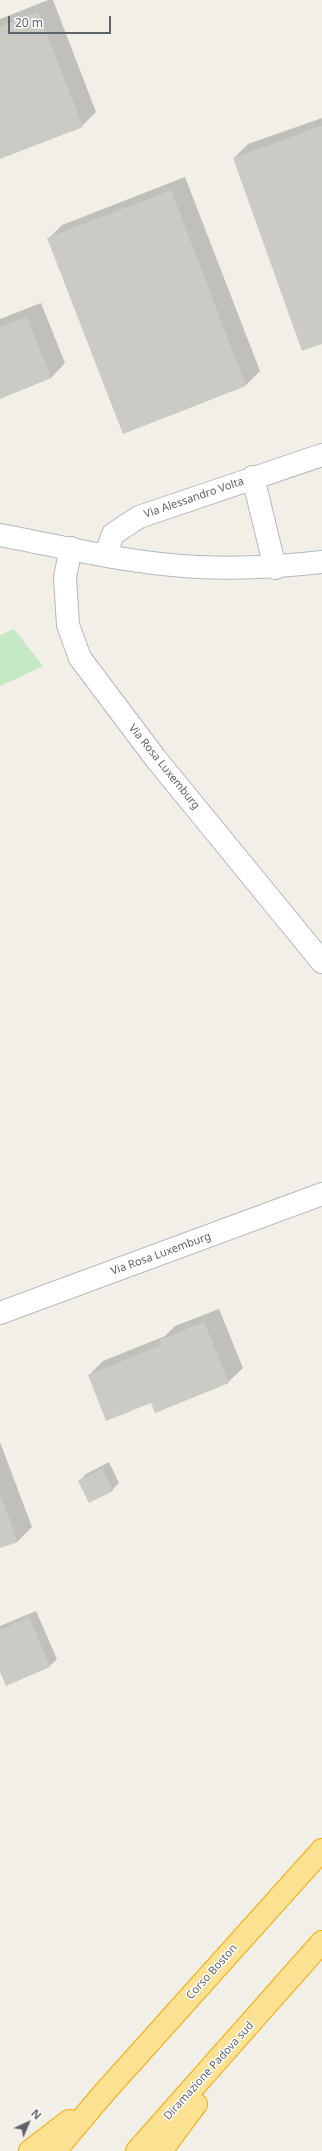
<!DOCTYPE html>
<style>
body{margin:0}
#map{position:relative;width:322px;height:2151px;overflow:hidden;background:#f1efe8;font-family:"Noto Sans",sans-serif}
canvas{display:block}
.north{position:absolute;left:8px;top:2103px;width:40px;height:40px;-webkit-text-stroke:3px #fff;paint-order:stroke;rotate:44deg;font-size:11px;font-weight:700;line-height:16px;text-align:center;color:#5f6368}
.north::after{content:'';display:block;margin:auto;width:14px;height:18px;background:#5f6368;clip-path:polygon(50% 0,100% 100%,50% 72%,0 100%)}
.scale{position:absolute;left:8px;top:16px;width:103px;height:18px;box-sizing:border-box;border:2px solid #5f6368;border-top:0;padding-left:5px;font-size:12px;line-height:14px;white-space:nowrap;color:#5f6368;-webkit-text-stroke:3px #fff;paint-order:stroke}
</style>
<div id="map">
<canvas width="322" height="2151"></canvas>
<div class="north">N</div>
<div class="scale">20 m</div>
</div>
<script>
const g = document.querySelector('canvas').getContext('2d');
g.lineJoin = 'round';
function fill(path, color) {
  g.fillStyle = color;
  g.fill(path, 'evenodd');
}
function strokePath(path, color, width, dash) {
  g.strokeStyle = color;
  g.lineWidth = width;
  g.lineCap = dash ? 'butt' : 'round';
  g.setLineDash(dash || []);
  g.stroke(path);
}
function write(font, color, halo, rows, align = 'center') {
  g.font = font + ' "Noto Sans",sans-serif';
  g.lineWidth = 3;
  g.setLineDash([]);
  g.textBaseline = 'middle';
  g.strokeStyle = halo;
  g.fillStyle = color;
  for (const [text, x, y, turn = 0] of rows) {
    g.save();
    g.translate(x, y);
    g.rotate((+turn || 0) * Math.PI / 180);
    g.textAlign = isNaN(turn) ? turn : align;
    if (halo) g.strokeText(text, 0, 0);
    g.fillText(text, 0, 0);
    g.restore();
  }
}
fill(new Path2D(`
 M14,629L43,666L0,686V635Z`), '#c5e8c5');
fill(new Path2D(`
 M48,0H53L96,112L82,126L0,158V19Z
 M322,118V343L234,158L248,144Z
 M185,177L260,371L246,385L123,433L48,239L62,225Z
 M41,303L65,363L51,378L0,398V319Z
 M219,1309L243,1368L228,1382L89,1375L103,1361L165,1336L175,1326Z
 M0,1442L32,1527L18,1541L0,1547Z
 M109,1462L119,1483L112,1490L79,1481L86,1474Z
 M36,1611L57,1659L50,1666L6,1685L0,1670V1626Z`), '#0003');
fill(new Path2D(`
 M38,12L83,127L0,159V27Z
 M322,126V344L302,351L233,158Z
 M171,190L246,386L123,434L47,238Z
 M27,317L51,378L0,399V327Z
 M204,1322L229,1383L155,1413L151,1403L106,1421L88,1375L161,1345L160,1340Z
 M102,1469L113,1491L89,1503L78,1481Z
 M0,1494L18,1542L0,1548Z
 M29,1617L50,1667L6,1686L0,1672V1630Z`), '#cccac5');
const minor = new Path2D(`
 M253,477L275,568
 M0,535C65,547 131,564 198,567C240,569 280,567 322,562
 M71,548L65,577L68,625L80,658L156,759L322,962
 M106,554L113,534L139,517L322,455
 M0,1313L322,1194`);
const highway = new Path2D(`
 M30,2151L69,2121
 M55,2151L103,2094L322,1850
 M137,2151L322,1942
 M161,2151L196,2104`);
strokePath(minor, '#b5b8bc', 24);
strokePath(highway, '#f9ab00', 24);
strokePath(minor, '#fff', 22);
strokePath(highway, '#fde293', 22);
write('11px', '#5f6368', '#fff', [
 ["Via Alessandro Volta",194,498,-19],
 ["Via Rosa Luxemburg",164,767,51],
 ["Via Rosa Luxemburg",161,1254,-20],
 ["Corso Boston",212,1972,-48],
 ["Diramazione Padova sud",209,2071,-48]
]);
</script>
